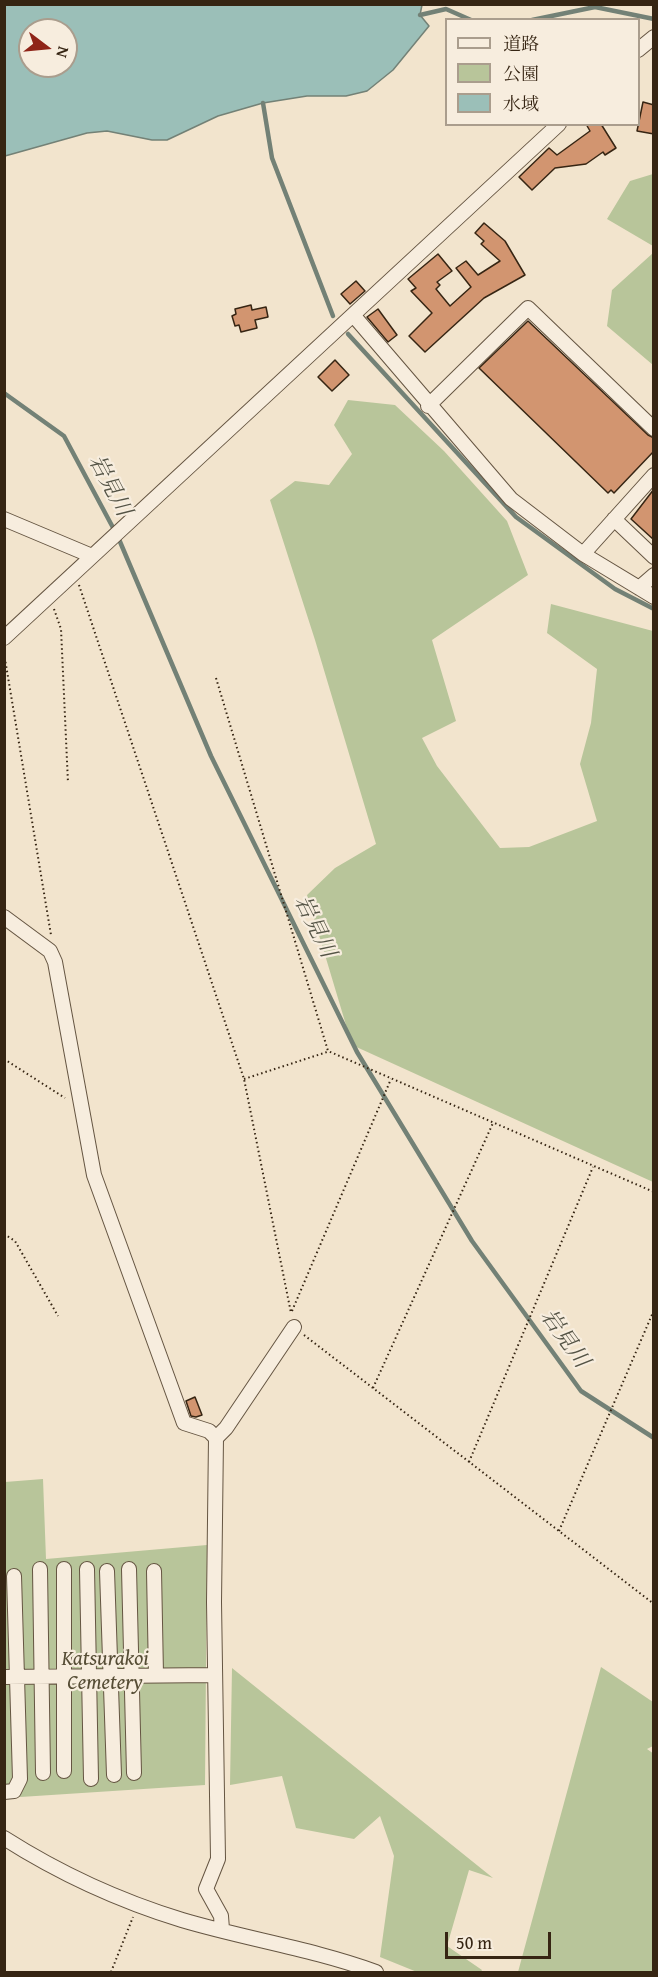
<!DOCTYPE html>
<meta charset="utf-8">
<style>
body{margin:0}
#map{position:relative;width:658px;height:1977px;overflow:hidden;background:#f2e4cd;font-family:"Gentium Book Plus","Noto Serif JP",serif}
canvas{display:block}
.frame{position:absolute;inset:0;border:6px solid #362513;pointer-events:none}
.legend{position:absolute;left:445px;top:18px;width:195px;height:108px;box-sizing:border-box;background:#f7edde;border:2px solid #aa9d8d;margin:0;padding:8px 10px;list-style:none;font-size:18px;color:#362513}
.legend li{display:flex;align-items:center;gap:12px;height:30px}
.legend b{width:30px;border:2px solid #aa9d8d}
.north{position:absolute;left:18px;top:18px;width:60px;height:60px;box-sizing:border-box;background:#f7edde;border:2px solid #aa9d8d;border-radius:50%;rotate:106deg;font-size:16px;font-weight:700;line-height:24px;text-align:center;color:#362513}
.north::after{content:'';display:block;margin:auto;width:21px;height:27px;background:#8f2418;clip-path:polygon(50% 0,100% 100%,50% 72%,0 100%)}
.scale{position:absolute;left:445px;top:1932px;width:106px;height:27px;box-sizing:border-box;border:3px solid #362513;border-top:0;padding-left:8px;font-size:18px;line-height:21px;white-space:nowrap;color:#362513;-webkit-text-stroke:4px #f7edde;paint-order:stroke}
</style>
<div id="map">
<canvas width="658" height="1977"></canvas>
<div class="frame"></div>
<ul class="legend">
<li><b style="height:8px;background:#f7edde"></b>道路</li>
<li><b style="height:16px;background:#b8c59a"></b>公園</li>
<li><b style="height:16px;background:#9bbfb8"></b>水域</li>
</ul>
<div class="north">N</div>
<div class="scale">50 m</div>
</div>
<script>
const g = document.querySelector('canvas').getContext('2d');
g.lineJoin = 'round';
function fill(path, color) {
  g.fillStyle = color;
  g.fill(path, 'evenodd');
}
function strokePath(path, color, width, dash) {
  g.strokeStyle = color;
  g.lineWidth = width;
  g.lineCap = dash ? 'butt' : 'round';
  g.setLineDash(dash || []);
  g.stroke(path);
}
function write(font, color, halo, rows, align = 'center') {
  g.font = font + ' "Gentium Book Plus","Noto Serif JP",serif';
  g.lineWidth = 4.5;
  g.setLineDash([]);
  g.textBaseline = 'middle';
  g.strokeStyle = halo;
  g.fillStyle = color;
  for (const [text, x, y, turn = 0] of rows) {
    g.save();
    g.translate(x, y);
    g.rotate((+turn || 0) * Math.PI / 180);
    g.textAlign = isNaN(turn) ? turn : align;
    if (halo) g.strokeText(text, 0, 0);
    g.fillText(text, 0, 0);
    g.restore();
  }
}
fill(new Path2D(`
 M653,174H654L653,246L607,219L630,181Z
 M653,253V365L607,326L612,290Z
 M348,400L395,405L444,451L507,521L528,575L432,640L456,721L422,738L437,766L500,848L529,847L597,821L580,764L591,723L597,669L547,633L551,604L653,631V1182L352,1045L307,895L335,868L376,844L315,640L270,500L295,481L329,485L352,454L334,425Z
 M43,1479L46,1559L207,1545L205,1785L5,1798V1482Z
 M601,1667L653,1702V1746L647,1749L654,1754L653,1972H518Z
 M232,1668L493,1878L469,1870L447,1946L482,1970L481,1972H417L380,1957L394,1856L380,1816L354,1839L296,1828L282,1776L230,1785Z`), '#b8c59a');
const water = new Path2D(`
 M5,4L422,5L420,15L429,26L393,70L367,91L346,96H307L263,103L218,116L167,140H152L107,131L87,133L5,156ZM30,30H66V66H30Z`);
fill(water, '#9bbfb8');
strokePath(water, '#738176', 1.5);
strokePath(new Path2D(`
 M420,15L446,9L471,20
 M532,20L595,7L654,19
 M263,103L272,158L333,316
 M348,334L516,517L615,589L654,609
 M4,393L64,436L118,537L211,756L357,1052L472,1241L581,1391L654,1438`), '#738176', 4.5);
const building = new Path2D(`
 M643,102L654,105V134L637,131Z
 M586,124H601L616,148L605,155L603,152L586,164L555,168L532,190L519,177L549,148L557,155L590,131Z
 M484,223L505,241L525,275L484,298L425,352L409,336L432,313L411,291L416,288L408,279L438,254L452,271L437,282L440,285L436,289L450,306L471,287L456,268L466,261L478,275L500,261L481,244L484,241L475,233Z
 M356,281L365,291L350,304L341,294Z
 M251,305L252,310L266,307L268,317L255,320L257,328L241,332L239,325L235,326L232,316L236,314L235,309Z
 M378,309L397,335L388,342L367,317Z
 M528,321L648,435L654,438V451L614,493L611,490L608,493L479,368Z
 M335,360L349,375L332,391L318,377Z
 M654,489V540L631,519Z
 M195,1397L202,1415L196,1417L191,1416L186,1401Z`);
fill(building, '#d29570');
strokePath(building, '#362513', 1.5);
const minor = new Path2D(`
 M638,50L654,37
 M354,316L511,499L583,554L654,597
 M428,406L528,308L654,429
 M4,519L92,556
 M614,519L654,557
 M583,554L654,475
 M639,588L654,575
 M4,638L559,124
 M4,917L50,951L55,962L94,1175L184,1423L209,1431L216,1438L214,1602L218,1859L206,1889L221,1916L222,1929
 M216,1438L226,1428L294,1327
 M40,1569L43,1773
 M87,1569L91,1779
 M129,1569L134,1773
 M107,1571L114,1775
 M154,1571L156,1675
 M4,1677L215,1675
 M64,1771V1569
 M4,1792L14,1791L20,1779L14,1576
 M4,1838C59,1873 120,1901 182,1920C246,1939 313,1949 376,1972`);
strokePath(minor, '#655542', 16);
strokePath(new Path2D(`
 M79,585L244,1079L291,1313
 M54,609L61,629L68,783
 M4,653L51,935
 M216,678L328,1051L654,1192
 M4,1059L65,1098
 M244,1079L327,1052
 M4,1234L15,1241L58,1316
 M292,1311L391,1079
 M304,1335L654,1604
 M373,1388L493,1123
 M469,1462L593,1167
 M559,1531L654,1310
 M111,1972L133,1917`), '#362513', 2, [1.5, 3]);
strokePath(minor, '#f7edde', 14);
write('italic 21px', '#564d35', '#f7edde', [
 ["Katsurakoi",105,1660],
 ["Cemetery",105,1684]
]);
write('italic 22px', '#545345', '#f7edde', [
 ["岩見川",109,486,62],
 ["岩見川",314,927,64],
 ["岩見川",564,1339,54]
]);
</script>
